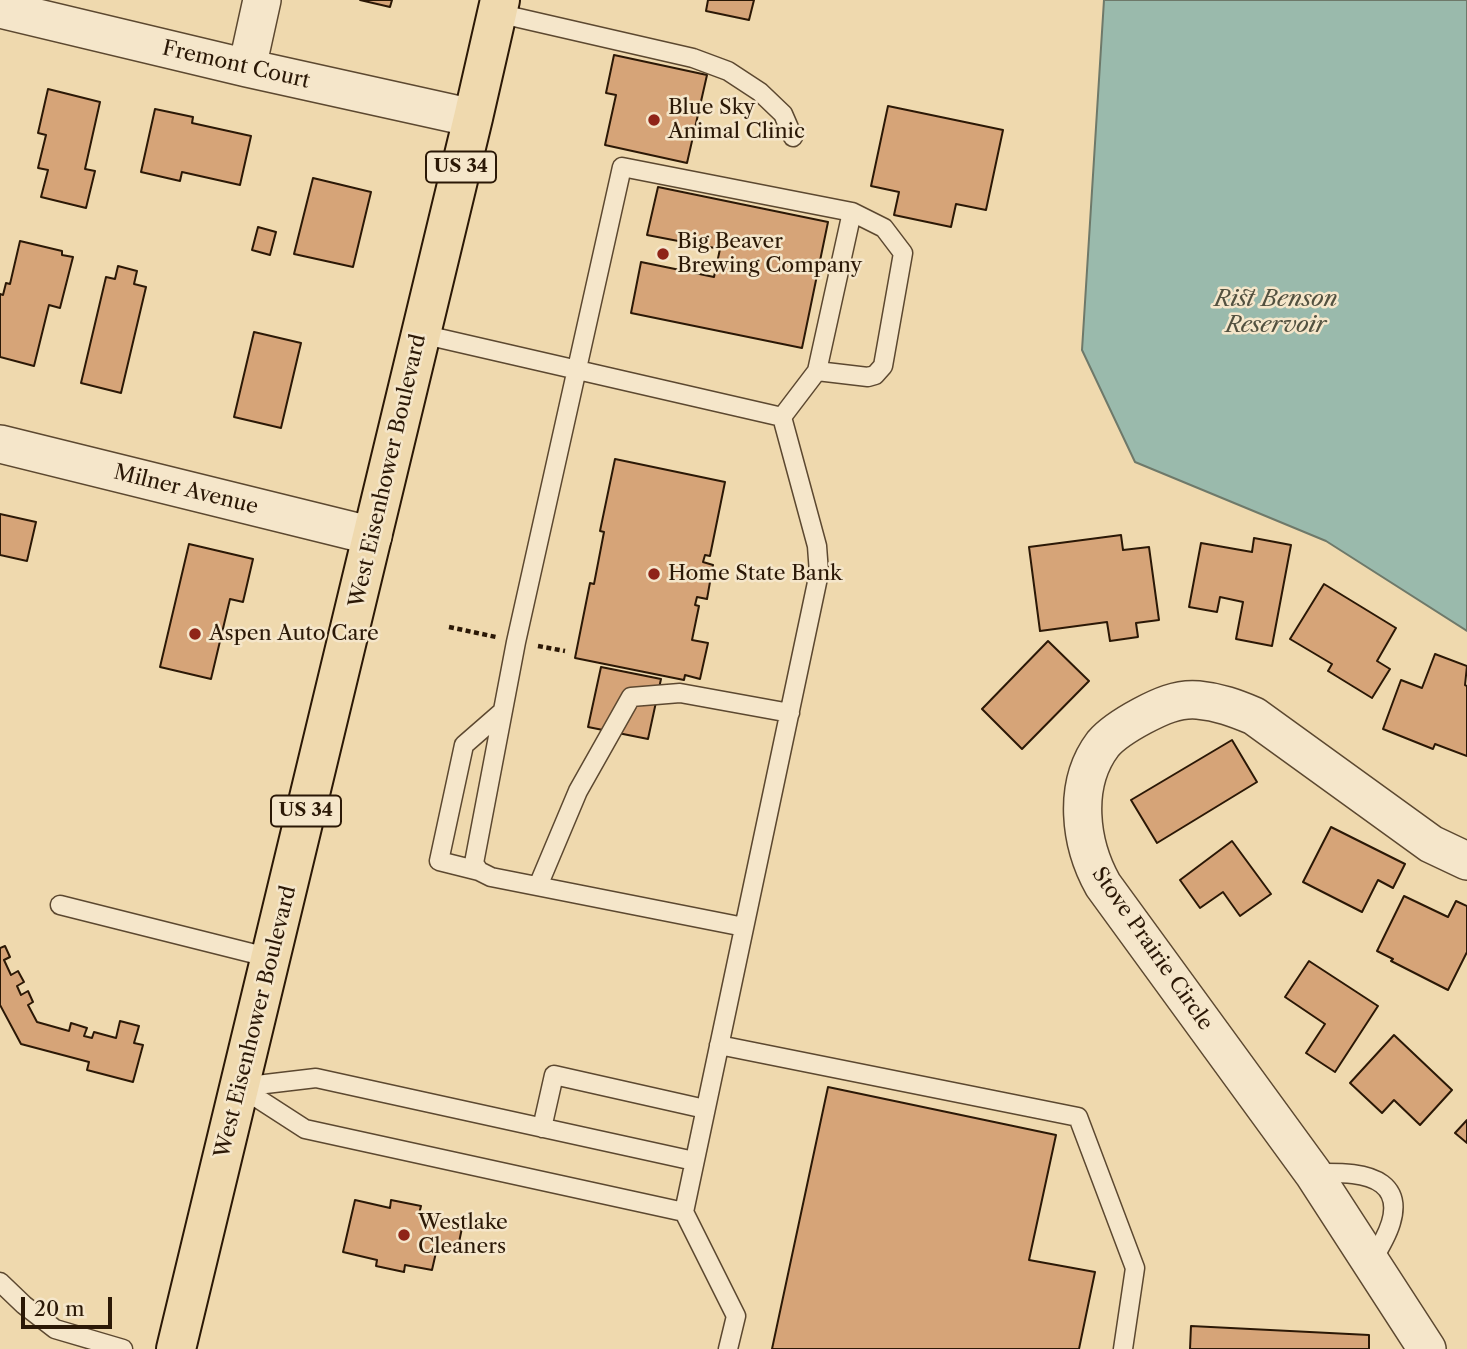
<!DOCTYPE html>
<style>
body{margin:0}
#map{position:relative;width:1467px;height:1349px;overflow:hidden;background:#efd9ae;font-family:"Libre Caslon Text",serif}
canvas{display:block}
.scale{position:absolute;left:21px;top:1297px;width:91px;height:32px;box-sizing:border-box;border:4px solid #2b1806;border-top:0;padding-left:9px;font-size:21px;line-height:24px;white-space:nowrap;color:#2b1806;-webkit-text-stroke:5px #f5e6ca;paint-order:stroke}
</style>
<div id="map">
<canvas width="1467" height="1349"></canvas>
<div class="scale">20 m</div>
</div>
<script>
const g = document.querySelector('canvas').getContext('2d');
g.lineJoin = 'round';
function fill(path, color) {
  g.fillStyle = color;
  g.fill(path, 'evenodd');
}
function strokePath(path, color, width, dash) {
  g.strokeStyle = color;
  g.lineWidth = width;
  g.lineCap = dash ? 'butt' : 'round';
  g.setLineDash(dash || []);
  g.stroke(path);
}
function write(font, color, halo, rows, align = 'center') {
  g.font = font + ' "Libre Caslon Text",serif';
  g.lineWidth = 5;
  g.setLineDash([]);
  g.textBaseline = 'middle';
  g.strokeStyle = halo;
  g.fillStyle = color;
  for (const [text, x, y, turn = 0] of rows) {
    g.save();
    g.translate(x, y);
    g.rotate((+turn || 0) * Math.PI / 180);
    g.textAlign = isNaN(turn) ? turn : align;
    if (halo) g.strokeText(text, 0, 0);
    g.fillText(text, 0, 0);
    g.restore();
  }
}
const water = new Path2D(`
 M1104,0H1467V631L1326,541L1135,462L1082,350Z`);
fill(water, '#9abaac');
strokePath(water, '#6e796a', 2);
const building = new Path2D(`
 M360,0H392L390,7Z
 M708,0H754L749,20L706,11Z
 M614,55L707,75L687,163L605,145L616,95L606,93Z
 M48,89L100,102L85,169L95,171L86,208L41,197L48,170L38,168L46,135L38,133Z
 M888,106L1003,130L986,210L956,204L951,227L894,215L899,192L871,186Z
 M155,109L193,117L192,123L251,136L240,185L182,172L180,181L141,172Z
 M313,178L371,192L353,267L294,254Z
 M658,187L828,222L802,348L631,313L641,262L714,277L720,249L647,235Z
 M258,227L276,232L270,255L252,250Z
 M20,241L62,251V255L73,257L60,308L49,305L34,366L0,357V294L3,295L6,283L10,284Z
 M118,266L137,271L134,284L146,287L121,393L81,383L106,277L115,279Z
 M254,332L301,343L281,428L234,417Z
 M615,459L725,482L710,556L705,555L703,562L713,565L707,599L697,597L695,605L699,606L692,640L708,643L700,679L685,675L684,680L575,658L590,583L594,584L604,532L600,531Z
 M0,514L36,522L27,561L0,555Z
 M1121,535L1123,550L1149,547L1159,620L1136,623L1138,637L1110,641L1107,622L1040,631L1029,547Z
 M1254,538L1291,545L1272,646L1236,639L1243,602L1220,597L1217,612L1189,607L1201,543L1252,552Z
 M189,544L253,559L243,602L230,599L211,679L160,667Z
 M1324,584L1396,628L1377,661L1390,669L1372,698L1328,671L1332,664L1290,639Z
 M1048,641L1089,681L1022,749L982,709Z
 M1435,654L1467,666L1465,685L1467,686V756L1435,744L1433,749L1383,729L1401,680L1422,688Z
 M601,667L661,679L648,739L588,727Z
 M1232,740L1257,782L1157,843L1131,800Z
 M1331,827L1405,864L1393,888L1378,880L1362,912L1303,882Z
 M1232,841L1271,894L1240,916L1223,892L1200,908L1180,880Z
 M1404,896L1448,917L1456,901L1467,906V952L1448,990L1391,961L1393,959L1377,951Z
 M5,946L10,957L4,960L11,975L18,971L24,982L17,986L21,995L28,991L33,1002L28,1005L37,1022L69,1031L71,1023L87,1028L84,1036L92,1038L94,1032L116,1038L120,1021L139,1026L134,1043L143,1045L133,1082L87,1070L89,1062L21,1044L0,1005V948Z
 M1309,961L1378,1006L1335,1072L1306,1053L1325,1024L1285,997Z
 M1394,1035L1452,1090L1420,1125L1394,1100L1382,1113L1350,1083Z
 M828,1087L1056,1135L1029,1260L1095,1272L1079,1349H772Z
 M1467,1120V1143L1455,1133Z
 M355,1200L390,1208L391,1200L421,1206L419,1214L463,1223L457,1252L437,1248L432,1270L405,1265L404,1272L376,1266L377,1260L343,1252Z
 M1191,1326L1369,1335V1349H1190Z`);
fill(building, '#d6a478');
strokePath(building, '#2b1806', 2);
const lane = new Path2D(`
 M497,13L693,58L728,71L760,92L783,114L793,137
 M421,334L782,417
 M817,371L868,377L875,375L883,366L903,253L884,228L852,212
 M479,871L439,861L464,745L503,711
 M538,886L578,791L631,697L680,693L790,713
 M60,905L271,958
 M744,927L491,877L479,871L474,863L516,642L622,167L852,212L817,371L782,417
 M719,1045L1078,1117L1135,1268L1123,1349
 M240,1087L305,1129L684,1212
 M240,1087L316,1078L694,1161
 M542,1128L554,1075L705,1109
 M1313,1173C1334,1173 1365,1171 1382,1184C1408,1204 1383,1243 1371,1262
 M0,1282L24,1305L55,1329L123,1349
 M728,1349L736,1316L684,1212L819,573L817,546L782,417`);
const street = new Path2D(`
 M0,9L247,68L473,118
 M247,68L262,0
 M0,444L373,536
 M1427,1349L1313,1173L1103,885C1080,844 1072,785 1103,744C1113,732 1129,723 1142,716C1159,707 1178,698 1198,700C1219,702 1235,708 1254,716L1431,844L1467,861`);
const highway = new Path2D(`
 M176,1349L473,118L500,0`);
strokePath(lane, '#5c4830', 21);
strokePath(street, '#5c4830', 40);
strokePath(highway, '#2b1806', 42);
strokePath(new Path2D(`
 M449,627L496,637
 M538,646L565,651`), '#2b1806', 4.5, [5, 3.5]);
strokePath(lane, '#f5e6ca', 18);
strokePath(street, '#f5e6ca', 37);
strokePath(highway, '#efd9ae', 38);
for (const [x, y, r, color] of [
 [654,120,7,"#8f2418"],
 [663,254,7,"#8f2418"],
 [654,574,7,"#8f2418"],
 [195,634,7,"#8f2418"],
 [404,1235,7,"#8f2418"]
]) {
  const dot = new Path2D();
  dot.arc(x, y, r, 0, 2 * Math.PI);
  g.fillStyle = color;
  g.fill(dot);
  strokePath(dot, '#f5e6ca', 2.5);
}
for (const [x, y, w] of [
 [461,167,70],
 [306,811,70]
]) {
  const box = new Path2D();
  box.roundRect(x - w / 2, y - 15.5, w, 31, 5);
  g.fillStyle = '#f5e6ca';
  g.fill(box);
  strokePath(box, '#2b1806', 2);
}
write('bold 19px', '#2b1806', null, [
 ["US 34",461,167],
 ["US 34",306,811]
]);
write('21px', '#2b1806', '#f5e6ca', [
 ["Fremont Court",236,65,13],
 ["West Eisenhower Boulevard",388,471,-77],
 ["Milner Avenue",186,490,14],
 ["Stove Prairie Circle",1152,949,55],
 ["West Eisenhower Boulevard",256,1022,-76]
]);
write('21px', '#2b1806', '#f5e6ca', [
 ["Blue Sky",668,108],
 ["Animal Clinic",668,132],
 ["Big Beaver",677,242],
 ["Brewing Company",677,266],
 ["Home State Bank",668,574],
 ["Aspen Auto Care",209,634],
 ["Westlake",418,1223],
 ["Cleaners",418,1247]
], 'left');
write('italic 23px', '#525140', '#f5e6ca', [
 ["Rist Benson",1276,299],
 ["Reservoir",1276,325]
]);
</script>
